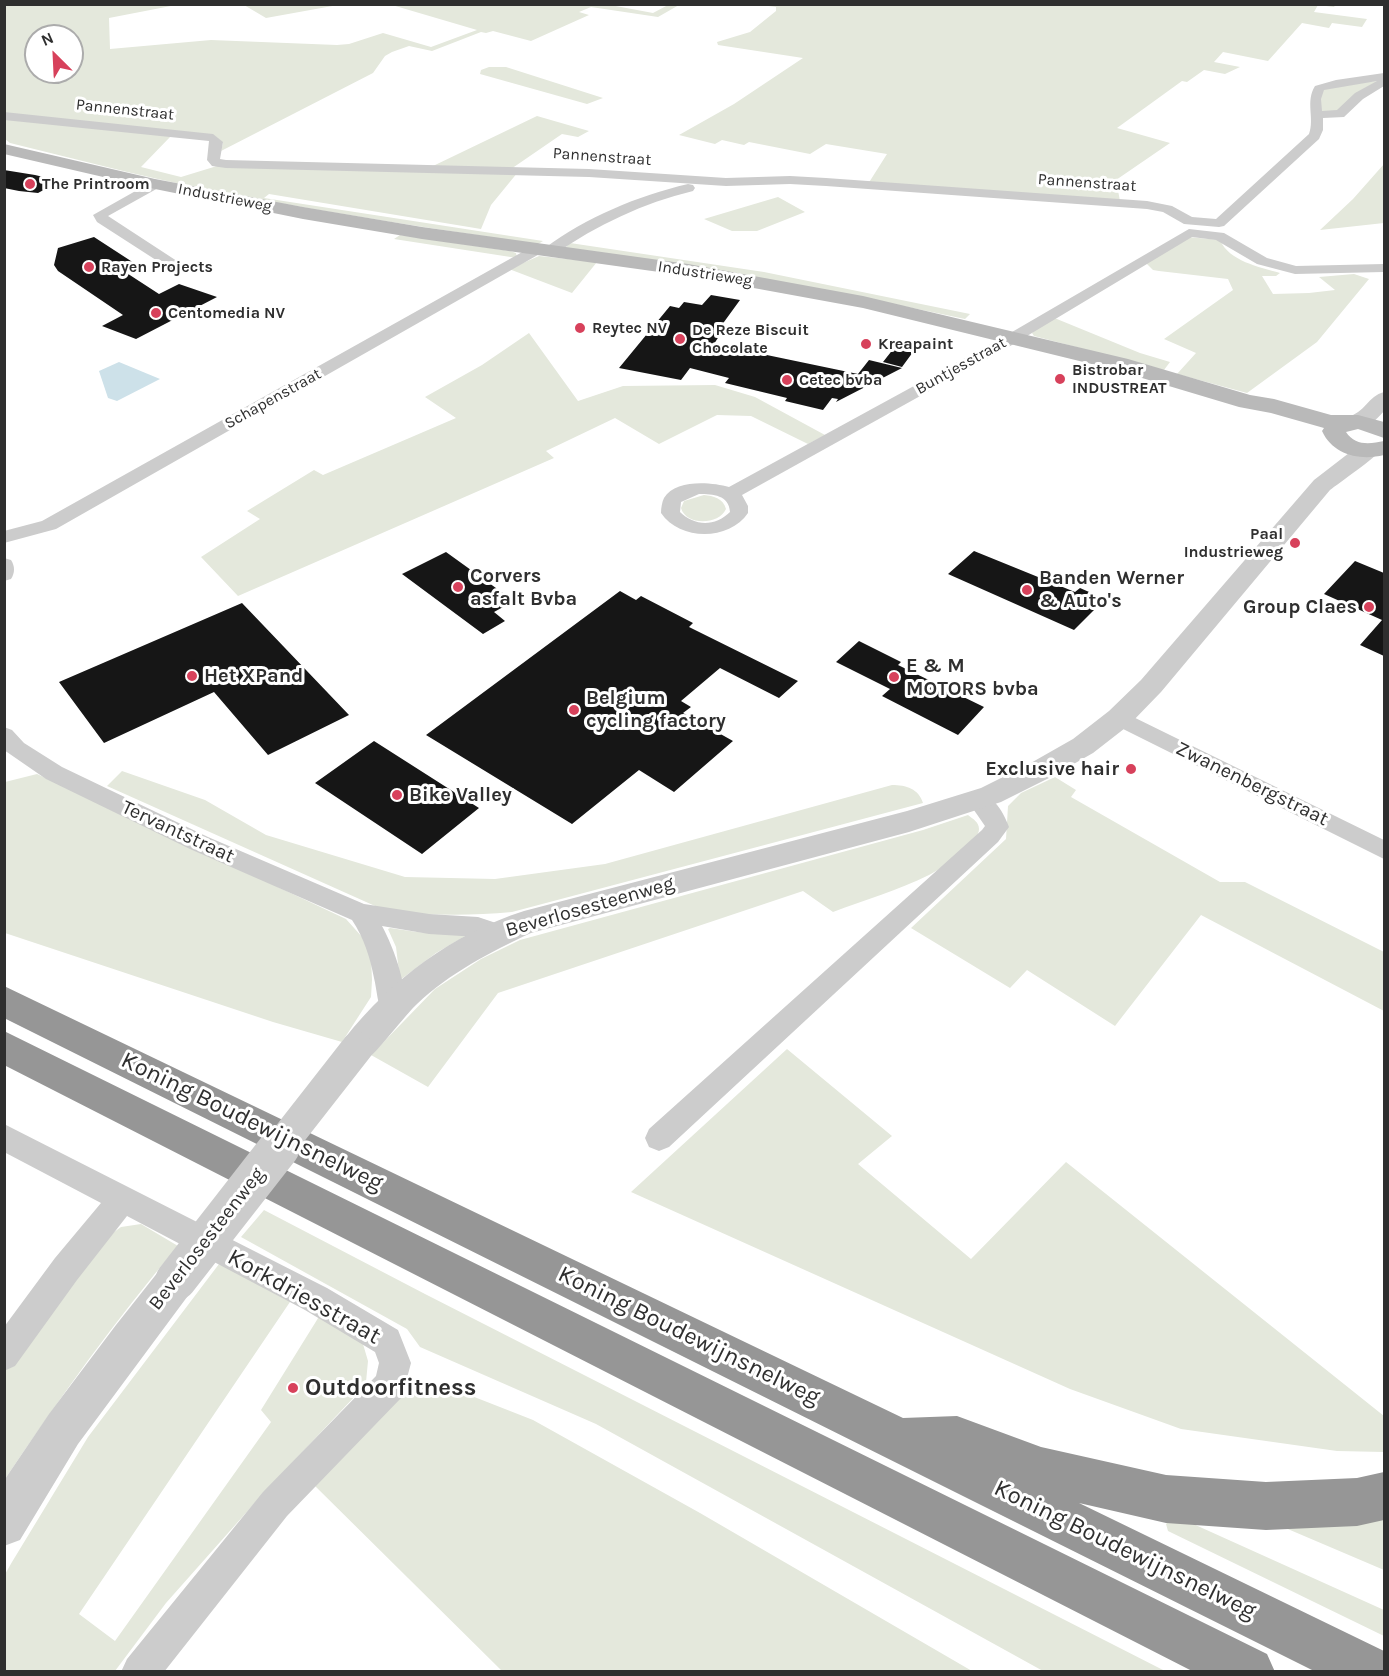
<!DOCTYPE html>
<style>
body{margin:0}
#map{position:relative;width:1389px;height:1676px;overflow:hidden;background:#fff;font-family:Karla,sans-serif}
canvas{display:block}
.frame{position:absolute;inset:0;border:6px solid #2f2f2f;pointer-events:none}
.north{position:absolute;left:24px;top:24px;width:60px;height:60px;box-sizing:border-box;background:#fff;border:2px solid #acacac;border-radius:50%;rotate:336deg;font-size:16px;font-weight:700;line-height:24px;text-align:center;color:#2f2f2f}
.north::after{content:'';display:block;margin:auto;width:21px;height:27px;background:#d7415b;clip-path:polygon(50% 0,100% 100%,50% 72%,0 100%)}
</style>
<div id="map">
<canvas width="1389" height="1676"></canvas>
<div class="frame"></div>
<div class="north">N</div>
</div>
<script>
const g = document.querySelector('canvas').getContext('2d');
g.lineJoin = 'round';
function fill(path, color) {
  g.fillStyle = color;
  g.fill(path, 'evenodd');
}
function strokePath(path, color, width, dash) {
  g.strokeStyle = color;
  g.lineWidth = width;
  g.lineCap = dash ? 'butt' : 'round';
  g.setLineDash(dash || []);
  g.stroke(path);
}
function write(font, color, halo, rows, align = 'center') {
  g.font = font + ' Karla,sans-serif';
  g.lineWidth = 6;
  g.setLineDash([]);
  g.textBaseline = 'middle';
  g.strokeStyle = halo;
  g.fillStyle = color;
  for (const [text, x, y, turn = 0] of rows) {
    g.save();
    g.translate(x, y);
    g.rotate((+turn || 0) * Math.PI / 180);
    g.textAlign = isNaN(turn) ? turn : align;
    if (halo) g.strokeText(text, 0, 0);
    g.fillText(text, 0, 0);
    g.restore();
  }
}
fill(new Path2D(`
 M605,4L653,13L668,5H679L658,17L591,7L579,12L589,15L531,41L493,31L486,33L481,32L432,51L409,46L392,52L385,56L373,73L221,151L223,143L216,137L171,136L141,167L181,177L217,166L518,172L491,205L481,229L269,194L264,198L543,241L538,244C440,230 343,215 246,197C166,183 88,162 10,143L5,139L4,5H176L109,18L110,49L211,40L337,45L349,44L383,33L431,47L477,30L392,5ZM36,36H72V72H36Z
 M1336,4L1334,7L1318,5L1314,12L1367,19L1362,27L1332,23L1329,28L1302,23L1268,61L1223,52L1214,62L1240,67L1225,74L1204,70L1187,82L1182,81L1117,128L1170,143L1116,180L1120,201L868,184L887,154L826,144L810,154L749,142L744,145L722,140L715,144L679,135L734,104L803,58L718,45L717,42L750,32L776,11V7L761,5Z
 M244,5H338L266,18Z
 M489,67H506L603,98L587,104L480,74L481,70Z
 M1380,81L1336,114L1320,112C1320,106 1318,99 1321,93C1327,81 1367,82 1380,81Z
 M537,116L589,131L578,137L562,134L511,169L433,166Z
 M1384,164V223L1320,230L1353,199Z
 M778,197L805,212L757,231H732L704,219Z
 M400,235L510,251L516,253L517,258L394,239Z
 M1188,237L1220,240C1229,261 1259,267 1280,273L1276,276H1262L1273,294L1309,293L1335,290L1319,277L1354,274L1369,279L1317,342L1247,393L1177,374L1196,353L1164,339L1233,290L1228,279L1159,271L1153,270L1145,262Z
 M570,243L764,272L970,314L965,319C832,290 699,268 565,248Z
 M539,256L597,262L572,293L509,269Z
 M1052,317L1140,353L1170,362L1164,370L1034,336L1032,333Z
 M529,333L578,401L623,386L715,385L755,397L825,435L808,444L751,416L717,415L659,444L615,418L546,451L554,458L238,596L201,557L260,519L247,511L314,470L323,475L456,418L425,397L482,365Z
 M704,495C713,496 723,498 726,509C719,525 686,526 681,508L684,501Z
 M122,771L205,800L266,835L405,877L495,879L605,864L892,785C906,785 919,789 923,803L512,912C468,916 428,916 384,910L107,786Z
 M37,774L346,919L363,938L371,956L372,980L371,997L342,1042L273,1022L5,933V782Z
 M1055,777L1076,790L1071,797L1220,882H1245L1384,952V1011L1201,915L1115,1026L1027,970L1010,988L911,928L1006,839L1008,806L1021,793Z
 M968,815C973,819 979,822 979,829C980,842 940,870 929,875C898,890 865,900 833,912L803,891L498,993L428,1087L371,1055L435,989L481,959L520,940L923,830Z
 M390,928L417,932L467,935L436,953L400,980L396,947L388,929Z
 M787,1049L892,1136L858,1164L971,1259L1066,1162L1384,1416V1452L1337,1451L1181,1429L1070,1389L631,1192Z
 M264,1210L425,1294L1165,1671H1043L596,1424L420,1347L407,1329L241,1237Z
 M141,1224L178,1246C115,1320 59,1399 5,1479V1371L110,1235L121,1227Z
 M219,1264L292,1299L79,1614L115,1641L271,1422L261,1410L320,1315L363,1344L368,1361L366,1382L356,1395L260,1497L166,1603L115,1671H5L4,1576L12,1562L88,1437Z
 M415,1384L454,1389L533,1420L700,1513L972,1671H502L314,1485L384,1411Z
 M1384,1516V1570L1276,1524L1326,1522Z
 M1172,1518H1180L1384,1610V1636L1168,1531L1166,1524Z`), '#e4e8dc');
fill(new Path2D(`
 M119,362L160,379L117,401L108,398L99,371Z`), '#cde1e9');
fill(new Path2D(`
 M4,170L35,175L60,181L38,193L19,191L4,188Z
 M94,237L134,263L119,268L159,294L179,284L217,297L136,339L102,326L123,315L58,271L54,265L58,248Z
 M711,295L740,300L716,333H721L714,344L858,374L869,360L902,368L836,402L838,399L832,398L823,410L785,401L787,398L725,383L729,378L690,368L681,380L619,368L670,306L679,308L684,302L702,305Z
 M894,348L913,352L902,367L883,362Z
 M974,551L1075,592L1080,588L1105,599L1074,630L948,574Z
 M446,552L514,601L494,612L505,621L483,634L402,574Z
 M1355,561L1384,573V656L1360,645L1382,620L1324,594Z
 M620,591L636,600L641,596L693,623L689,627L798,681L779,698L720,668L681,701L691,707L683,713L733,741L674,792L639,770L572,824L426,735Z
 M242,603L349,715L268,755L214,692L104,743L59,682Z
 M859,641L901,662L898,665L984,707L958,735L882,696L890,689L836,662Z
 M374,741L479,808L422,854L315,783Z`), '#161616');
fill(new Path2D(`
 M1384,73V86L1363,99L1344,117L1323,118V130L1319,139L1224,226L1219,227L1184,224L1163,212L1147,209L826,186L790,184L726,186L589,177L226,168L212,166L207,160L209,141L4,120V112L213,134L223,142L220,159L226,160L589,169L726,178L790,176L826,178L1147,201L1172,206L1192,217L1216,219L1309,134C1315,118 1305,102 1315,86L1336,80ZM1377,81L1355,93L1337,110L1322,111L1321,99L1324,90Z
 M155,180L162,184L160,187L108,216L183,265L185,268L183,271H173L97,222L93,215Z
 M688,184L693,185L695,188L693,191C643,203 597,225 555,254L550,255L543,252L56,529L4,543V531L42,521L533,246L538,245L545,248C587,217 637,196 688,184Z
 M1189,229L1224,233L1267,258L1296,266L1384,264V272L1295,274L1257,264L1216,240L1192,237L1012,345L742,495L748,506V513C729,541 680,541 661,513C661,508 662,502 664,498C675,479 711,482 729,487L1000,339ZM699,494C713,494 729,495 730,512C715,527 694,526 680,512L681,502Z
 M4,558L11,560C15,566 15,573 11,579L4,581Z
 M1119,710L1384,840V859L1111,723L1108,718L1111,713Z
 M4,727L12,730L24,743L62,767L208,837L364,904L429,914L478,917L508,927L512,934L508,941L499,944L478,937L429,934L382,926C393,946 412,994 401,1015L392,1018L383,1015C377,1003 377,990 374,978C370,957 364,938 352,920L190,849L46,779L4,750Z
 M979,792C994,796 1004,813 1009,827L998,842L669,1147L659,1151L649,1147L645,1138L649,1129L982,830L985,826L967,800L971,794Z
 M4,1124L327,1288L398,1330L411,1363L402,1397L287,1516L164,1672H121L127,1659L263,1492L376,1376L379,1363L375,1352L305,1310L127,1216L77,1280L15,1366L4,1371V1327L55,1258L101,1203L4,1152Z`), '#ccc');
fill(new Path2D(`
 M1384,392V411C1374,423 1364,431 1347,427L1344,422L1347,417C1365,413 1368,396 1384,392Z
 M1369,444L1377,446L1380,451C1376,457 1338,484 1330,490L1161,692L1129,725L1093,753L1049,778L1001,802L909,832L531,933C490,952 450,973 417,1004C406,1014 375,1055 367,1059C358,1063 353,1061 345,1058L340,1048L345,1038C392,979 452,934 524,911L907,811L981,788L1029,764L1073,739L1109,711L1141,680L1314,480L1349,453Z
 M176,1261L190,1267L196,1280L190,1293L78,1444L20,1540L4,1546V1481L7,1476L49,1414L116,1325L162,1267Z`), '#ccc');
fill(new Path2D(`
 M4,144L155,179L303,207L422,227L688,264L863,296L1128,359L1250,395L1274,399L1331,415H1358L1384,422V438L1358,429L1346,432C1355,446 1370,444 1384,441V455C1360,461 1333,455 1322,431L1324,428L1271,413L1239,407L1112,369L863,308L688,276L422,239L303,219L155,189L4,154Z`), '#b9b9b9');
fill(new Path2D(`
 M4,986L903,1418L957,1416L1041,1447L1166,1475L1266,1482L1357,1478L1384,1472V1520L1357,1526L1266,1530L1166,1523L1079,1503L1384,1651V1672H1316L4,1018Z
 M4,1031L1267,1654L1275,1672H1194L4,1065Z`), '#969696');
strokePath(new Path2D(`
 M278,1149L357,1048`), '#ccc', 32);
strokePath(new Path2D(`
 M176,1280L279,1148`), '#ccc', 41);
for (const [x, y, r, color] of [
 [30,184,6,"#d7415b"],
 [89,267,6,"#d7415b"],
 [156,313,6,"#d7415b"],
 [580,328,6,"#d7415b"],
 [680,339,6,"#d7415b"],
 [866,344,6,"#d7415b"],
 [1060,379,6,"#d7415b"],
 [787,380,6,"#d7415b"],
 [1295,543,6,"#d7415b"],
 [458,587,6,"#d7415b"],
 [1027,590,6,"#d7415b"],
 [1369,607,6,"#d7415b"],
 [192,676,6,"#d7415b"],
 [894,677,6,"#d7415b"],
 [574,710,6,"#d7415b"],
 [1131,769,6,"#d7415b"],
 [397,795,6,"#d7415b"],
 [293,1388,6,"#d7415b"]
]) {
  const dot = new Path2D();
  dot.arc(x, y, r, 0, 2 * Math.PI);
  g.fillStyle = color;
  g.fill(dot);
  strokePath(dot, '#fff', 2);
}
write('16px', '#2f2f2f', '#fff', [
 ["Pannenstraat",125,110,6],
 ["Pannenstraat",602,157,4],
 ["Pannenstraat",1087,183,4],
 ["Industrieweg",225,198,11],
 ["Industrieweg",705,274,9],
 ["Buntjesstraat",961,366,-29],
 ["Schapenstraat",273,399,-29]
]);
write('bold 16px', '#2f2f2f', '#fff', [
 ["The Printroom",42,184],
 ["Rayen Projects",101,267],
 ["Centomedia NV",168,313],
 ["Reytec NV",592,328],
 ["De Reze Biscuit",692,330],
 ["Chocolate",692,348],
 ["Kreapaint",878,344],
 ["Bistrobar",1072,370],
 ["INDUSTREAT",1072,388],
 ["Cetec bvba",799,380],
 ["Paal",1283,534,"right"],
 ["Industrieweg",1283,552,"right"]
], 'left');
write('bold 20px', '#2f2f2f', '#fff', [
 ["Corvers",470,576],
 ["asfalt Bvba",470,599],
 ["Banden Werner",1039,578],
 ["& Auto's",1039,601],
 ["Group Claes",1357,607,"right"],
 ["E & M",906,666],
 ["MOTORS bvba",906,689],
 ["Het XPand",204,676],
 ["Belgium",586,698],
 ["cycling factory",586,721],
 ["Exclusive hair",1119,769,"right"],
 ["Bike Valley",409,795]
], 'left');
write('20px', '#2f2f2f', '#fff', [
 ["Zwanenbergstraat",1252,784,26],
 ["Tervantstraat",178,832,25],
 ["Beverlosesteenweg",590,907,-16],
 ["Beverlosesteenweg",207,1239,-52]
]);
write('24px', '#2f2f2f', '#fff', [
 ["Koning Boudewijnsnelweg",252,1122,26],
 ["Korkdriesstraat",304,1297,29],
 ["Koning Boudewijnsnelweg",689,1336,26],
 ["Koning Boudewijnsnelweg",1125,1550,26]
]);
write('bold 24px', '#2f2f2f', '#fff', [
 ["Outdoorfitness",305,1388]
], 'left');
</script>
